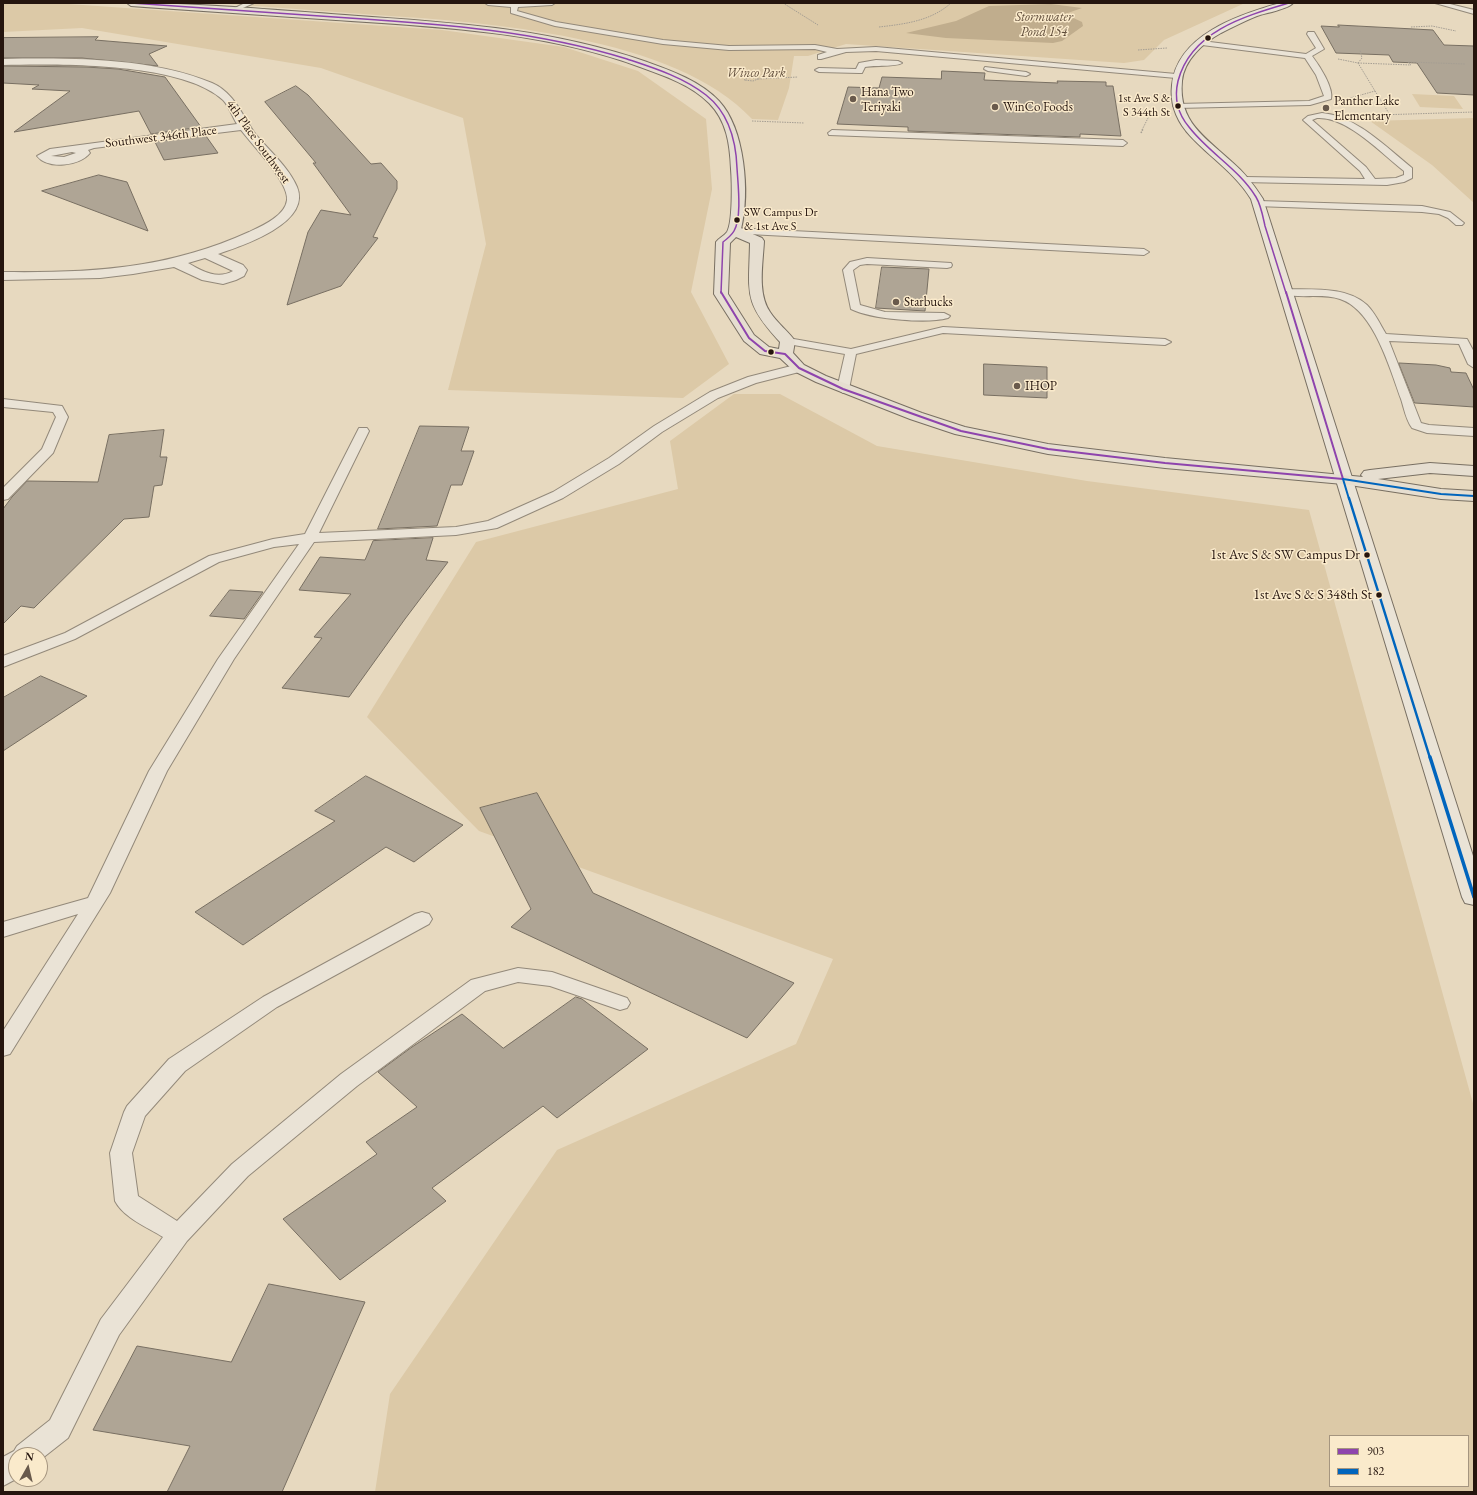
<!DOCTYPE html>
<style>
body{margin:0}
#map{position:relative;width:1477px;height:1495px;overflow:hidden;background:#e7d9bf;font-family:"EB Garamond",serif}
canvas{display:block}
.frame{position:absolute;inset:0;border:4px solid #25150e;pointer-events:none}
.legend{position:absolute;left:1329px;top:1435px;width:140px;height:52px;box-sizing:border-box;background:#faeacb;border:1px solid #a5957f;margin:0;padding:5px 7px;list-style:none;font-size:12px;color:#25150e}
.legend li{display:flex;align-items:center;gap:8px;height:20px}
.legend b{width:20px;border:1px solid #a5957f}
.north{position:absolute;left:8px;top:1447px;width:40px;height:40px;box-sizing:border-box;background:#faeacb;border:1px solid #a5957f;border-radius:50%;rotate:8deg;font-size:11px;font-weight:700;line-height:16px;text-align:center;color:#25150e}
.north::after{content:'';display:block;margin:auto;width:14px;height:18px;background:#695a4c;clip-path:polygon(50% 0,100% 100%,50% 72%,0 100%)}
</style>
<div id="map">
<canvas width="1477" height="1495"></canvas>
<div class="frame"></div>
<ul class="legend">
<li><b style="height:5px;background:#8e44ad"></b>903</li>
<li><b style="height:5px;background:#0065bd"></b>182</li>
</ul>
<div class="north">N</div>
</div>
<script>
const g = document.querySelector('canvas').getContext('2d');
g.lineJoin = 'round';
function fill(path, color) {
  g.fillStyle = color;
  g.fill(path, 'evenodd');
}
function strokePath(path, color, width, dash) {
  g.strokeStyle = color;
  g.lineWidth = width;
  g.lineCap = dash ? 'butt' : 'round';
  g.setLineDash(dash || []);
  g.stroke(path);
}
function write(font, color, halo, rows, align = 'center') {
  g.font = font + ' "EB Garamond",serif';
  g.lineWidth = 3;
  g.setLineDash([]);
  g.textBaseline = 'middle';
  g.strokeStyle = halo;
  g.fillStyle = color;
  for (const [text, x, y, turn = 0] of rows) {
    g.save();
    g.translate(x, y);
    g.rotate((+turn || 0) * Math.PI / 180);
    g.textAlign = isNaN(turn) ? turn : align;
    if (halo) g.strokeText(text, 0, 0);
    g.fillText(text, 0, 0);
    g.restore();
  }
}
fill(new Path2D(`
 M3,3H54L442,30L564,47L638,71L706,119L712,189L691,292L729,364L683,398L448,390L486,244L463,118L321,68L82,28L3,32Z
 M232,3H1245L1164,40L1144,60L1124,63L846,44L808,56H794L789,88L778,120L752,119C676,36 484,22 377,15C328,11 278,8 229,4Z
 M1412,94L1454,96L1463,109L1420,107Z
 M1474,118V203L1432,165L1370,121Z
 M734,394H780L877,446L1087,481L1309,510L1474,1107V1492H375L390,1394L557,1150L796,1044L833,959L479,831L367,717L476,542L678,489L670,441ZM1330,1436H1468V1486H1330Z`), '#dcc9a7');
fill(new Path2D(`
 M1051,4L1082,8L1065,14L1082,22L1083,26L1062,41L1053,43L946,38L906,33L956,21L989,6Z`), '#c0ad8d');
const building = new Path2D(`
 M1338,25L1433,30L1444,45L1474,46V95L1437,93L1417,63L1393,62L1389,55L1336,53L1321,26L1339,27Z
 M98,37L95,40L167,46L149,54L158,66L82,58H3V38Z
 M3,66L86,67L118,69L165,77L201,127L151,134L139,111L14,132L70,91L32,89L39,85L3,83Z
 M942,71L985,73L984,80L1058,83L1057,81L1106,82V86H1113L1121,136L1080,134V137L993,134L908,131V127L837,124L848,87L879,88L882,77L941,79Z
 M296,86L308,95L371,164L381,163L397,181V189L373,237L378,238L341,286L287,305L308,232L321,210L351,215L313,163H316L265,102Z
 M206,136L218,153L164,160L155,142Z
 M99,175L127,182L148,231L42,191Z
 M882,267L929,269L925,311L876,308Z
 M1399,363L1436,365L1450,368L1451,372L1466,373L1474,390V407L1415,403Z
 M984,364L1047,367V398L984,395Z
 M420,426L469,427L461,451H474L462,485H451L437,526L378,529Z
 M164,430L160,457H167L162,485L154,486L149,517L124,519L34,608L21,606L3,624V509L12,497L27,481L98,482L109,435Z
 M433,538L426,560L448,562L405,619L349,697L282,688L322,638L314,637L351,594L299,590L320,557L365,560L373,541Z
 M230,590L263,592L244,619L210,616Z
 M41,676L87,696L3,751V698Z
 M366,776L463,825L414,862L386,847L243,945L195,912L335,821L315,811Z
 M537,793L593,893L794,983L747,1038L511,927L531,909L480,808Z
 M576,997L582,999L648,1049L557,1118L543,1106L432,1188L446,1201L340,1280L283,1219L377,1154L366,1142L417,1107L378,1072L412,1047L462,1014L503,1048Z
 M269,1284L365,1302L282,1492H167L190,1446L93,1430L137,1346L231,1362Z`);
fill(building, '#afa595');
strokePath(building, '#786f62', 1);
const lane = new Path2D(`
 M245,3H254L236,11L231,10Z
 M485,3H555L552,5L518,7L517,11L556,22L663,40L729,46L815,45L837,49L876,47L1176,74L1180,76L1176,78L876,51L846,52L821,59H818V55L827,52L815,49L729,50L663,44L555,26L511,13V7L488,5Z
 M1435,3H1446L1474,10V14Z
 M1308,32H1314L1324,49L1312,56C1319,65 1334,88 1331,99L1310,105L1177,108L1173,106L1177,104L1309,101L1324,96L1316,75L1305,58L1202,45L1198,43L1202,41L1306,54L1316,48L1307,34Z
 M876,60L898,61L902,63C896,67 874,65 865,67L862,73H859L819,72L815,70L819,68L856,69L859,63Z
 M985,67L1026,72L1030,74L1026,76L988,71L984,69Z
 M1322,113C1356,116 1386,147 1412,168V178L1404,182L1387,185L1242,182L1240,180L1245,177L1365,179L1360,171L1303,120L1308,116ZM1317,118C1347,116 1381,153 1404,171V175L1396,178L1375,179L1366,167L1312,120Z
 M832,130L1123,140L1127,143L1123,146L829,135L828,133Z
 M1259,201L1422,206L1450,212L1464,223L1462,225H1456L1448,218L1439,214L1422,212L1256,206L1254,204L1256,202Z
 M734,228L1144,249L1149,252L1144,255L730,233L729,231L730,229Z
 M867,258L951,263L952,265L951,267L947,268L867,264L860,265L853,270L860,305L885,312L944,313L950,316L948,318C926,324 871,319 851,309L843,270L850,262Z
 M1286,289C1311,290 1347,286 1367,305C1375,313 1380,324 1386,334L1467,339L1474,352V368L1468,364L1459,344L1389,341L1421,423L1429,425L1474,428V436L1427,433L1412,428C1406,420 1404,408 1401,399C1390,369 1374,310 1340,299C1321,293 1301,299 1282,294L1281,292L1282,290Z
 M943,327L1165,339L1171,342L1165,345L943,333L856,354L849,389L843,393L837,389L845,354L788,344L782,341L788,338L851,349Z
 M799,364L805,368L803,371L756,383L718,398L662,432L619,464L563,498L497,528L456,535L314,542L234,659L167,771L110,893L10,1054L3,1056V1031L78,914L3,937V922L88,898L149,771L218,659L299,544L274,547L219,562L75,639L3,667V656L65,633L209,556L273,539L305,534L359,428H367L369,431L319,533L456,527L488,521L553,492L609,458L654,426L710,392L748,377Z
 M3,399L62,406L68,417L53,453L8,499L3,500V488L42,449L56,417L53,412L3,407Z
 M422,912L429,914L432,919L429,924L277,1007L185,1071L145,1116L132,1153L138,1196L177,1221L232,1164L341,1074L471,980L518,968L552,972L627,998L630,1003L627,1008L620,1010L550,986L518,982L485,991L357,1086L248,1176L187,1241L119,1335L68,1438L40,1460V1455H16V1479L3,1486V1457L14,1451L17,1446L50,1420L101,1319L163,1237C147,1227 124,1218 115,1201L110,1153L124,1112L127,1106L169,1059L263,997L415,914Z`);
const street = new Path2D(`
 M3,59C69,58 150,57 212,83C235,93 242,116 256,135C270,151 289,168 297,187C312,223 242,246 218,254L243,265L247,270L244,276L236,280L223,284L202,280L174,267L133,274L100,278L3,280V272C91,273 168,269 249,232C262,226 285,216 287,200C289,182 252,145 241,130L94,148L88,150L90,153C80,166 48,170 37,156L50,149L237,124C232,116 229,106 223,100C181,62 59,64 3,65ZM72,152L76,153L64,157L51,156ZM205,258L233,271C217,280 202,271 188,263Z`);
const secondary = new Path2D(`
 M1280,3H1293C1288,9 1266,13 1257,16C1244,21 1233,27 1221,33C1203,43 1184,60 1182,81C1178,122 1205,137 1232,162C1245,173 1254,185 1263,199L1474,859V905L1465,903L1462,897L1251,199C1234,171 1206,155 1186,131C1175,117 1170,102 1172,85C1177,35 1238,15 1280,3Z`);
const primary = new Path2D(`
 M127,3C195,3 263,9 331,14C439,22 545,26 647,62C672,71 700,81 719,101C745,129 750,193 741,229L762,238L764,241C763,263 757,293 770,312C777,323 788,331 795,341L793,353L804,365L826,376L922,413L965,427L1048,444L1165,458L1363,477L1361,475L1364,471L1370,470L1430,463L1474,466V476L1430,473L1378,479L1441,489L1474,491V501L1441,499L1343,484L1165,468L1048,454L955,434L910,419L816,382L794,371L780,358L760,354L744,341L714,294L716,242C719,238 724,236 727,232C733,222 732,181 731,169C730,145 727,121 709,103C691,85 665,76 640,67C542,31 439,27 336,20C267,15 199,11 131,6ZM736,237L750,243C749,294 743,302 780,342L779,349L769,347L754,335L728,294L730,243Z`);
strokePath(lane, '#93897a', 2);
strokePath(street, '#93897a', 2);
strokePath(secondary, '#786f62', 2);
strokePath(primary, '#786f62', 2);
strokePath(new Path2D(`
 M783,3L818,25
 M879,27C905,24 931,21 951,3
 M1411,27L1432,26L1456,31
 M1138,50L1167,48
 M1338,59L1358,63L1375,91L1350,98
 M1358,63L1411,65L1408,62L1465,64
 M1358,63L1362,58L1360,50
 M750,77L758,79L753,81L744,80Z
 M758,79L798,77
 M1375,91L1390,115
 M1378,115L1474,112
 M752,121L804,123
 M1142,130L1149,116L1157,114`), '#a59e93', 1, [1.5, 1]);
strokePath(new Path2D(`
 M1141,133L1143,129`), '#a59e93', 1.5, [1.5, 1]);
fill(lane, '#eae3d6');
fill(street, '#eae3d6');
fill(secondary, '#eae3d6');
fill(primary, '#e6ded0');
strokePath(new Path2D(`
 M131,3C204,8 276,13 349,18C443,24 537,31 627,59C654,68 683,77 706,95C729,113 736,140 737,168C738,185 742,217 734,231C731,236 727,239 723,242L721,293
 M1286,293C1279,271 1272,248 1265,226C1263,217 1261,205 1256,197C1239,169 1209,153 1189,127C1178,114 1174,98 1178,81C1191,31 1245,16 1289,3`), '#8e44ad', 1.5);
strokePath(new Path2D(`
 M721,292L749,338L765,351L785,354L799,368L843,389L961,431L1048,449L1165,463L1343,479L1286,292`), '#8e44ad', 2);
strokePath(new Path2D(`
 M1343,479L1349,499
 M1343,479L1441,494L1474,496`), '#0065bd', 2);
strokePath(new Path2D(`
 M1349,498L1430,758`), '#0065bd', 2.5);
strokePath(new Path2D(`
 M1430,757L1474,897`), '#0065bd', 3.5);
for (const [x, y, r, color] of [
 [1208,38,3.5,"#25150e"],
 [853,99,4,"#695a4c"],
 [1178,106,3.5,"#25150e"],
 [995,107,4,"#695a4c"],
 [1326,108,4,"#695a4c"],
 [737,220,3.5,"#25150e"],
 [896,302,4,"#695a4c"],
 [771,352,3.5,"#25150e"],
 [1017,386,4,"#695a4c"],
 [1367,555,3.5,"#25150e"],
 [1379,595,3.5,"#25150e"]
]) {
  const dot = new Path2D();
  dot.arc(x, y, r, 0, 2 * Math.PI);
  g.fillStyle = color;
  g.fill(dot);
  strokePath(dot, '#faeacb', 1.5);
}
write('12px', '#25150e', '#faeacb', [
 ["1st Ave S &",1170,99],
 ["S 344th St",1170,113],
 ["SW Campus Dr",744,213,"left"],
 ["& 1st Ave S",744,227,"left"]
], 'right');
write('italic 13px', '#5d4a38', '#faeacb', [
 ["Stormwater",1044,17],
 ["Pond 154",1044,32]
]);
write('italic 13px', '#624f3d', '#faeacb', [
 ["Winco Park",756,73]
]);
write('13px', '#25150e', '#faeacb', [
 ["Hana Two",861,92],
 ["Teriyaki",861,107],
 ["Panther Lake",1334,101],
 ["Elementary",1334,116],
 ["WinCo Foods",1003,107],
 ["Starbucks",904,302],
 ["IHOP",1025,386]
], 'left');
write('13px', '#25150e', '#faeacb', [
 ["Southwest 346th Place",161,137,-7],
 ["4th Place Southwest",258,142,54]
]);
write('14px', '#25150e', '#faeacb', [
 ["1st Ave S & SW Campus Dr",1360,555],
 ["1st Ave S & S 348th St",1372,595]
], 'right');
</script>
